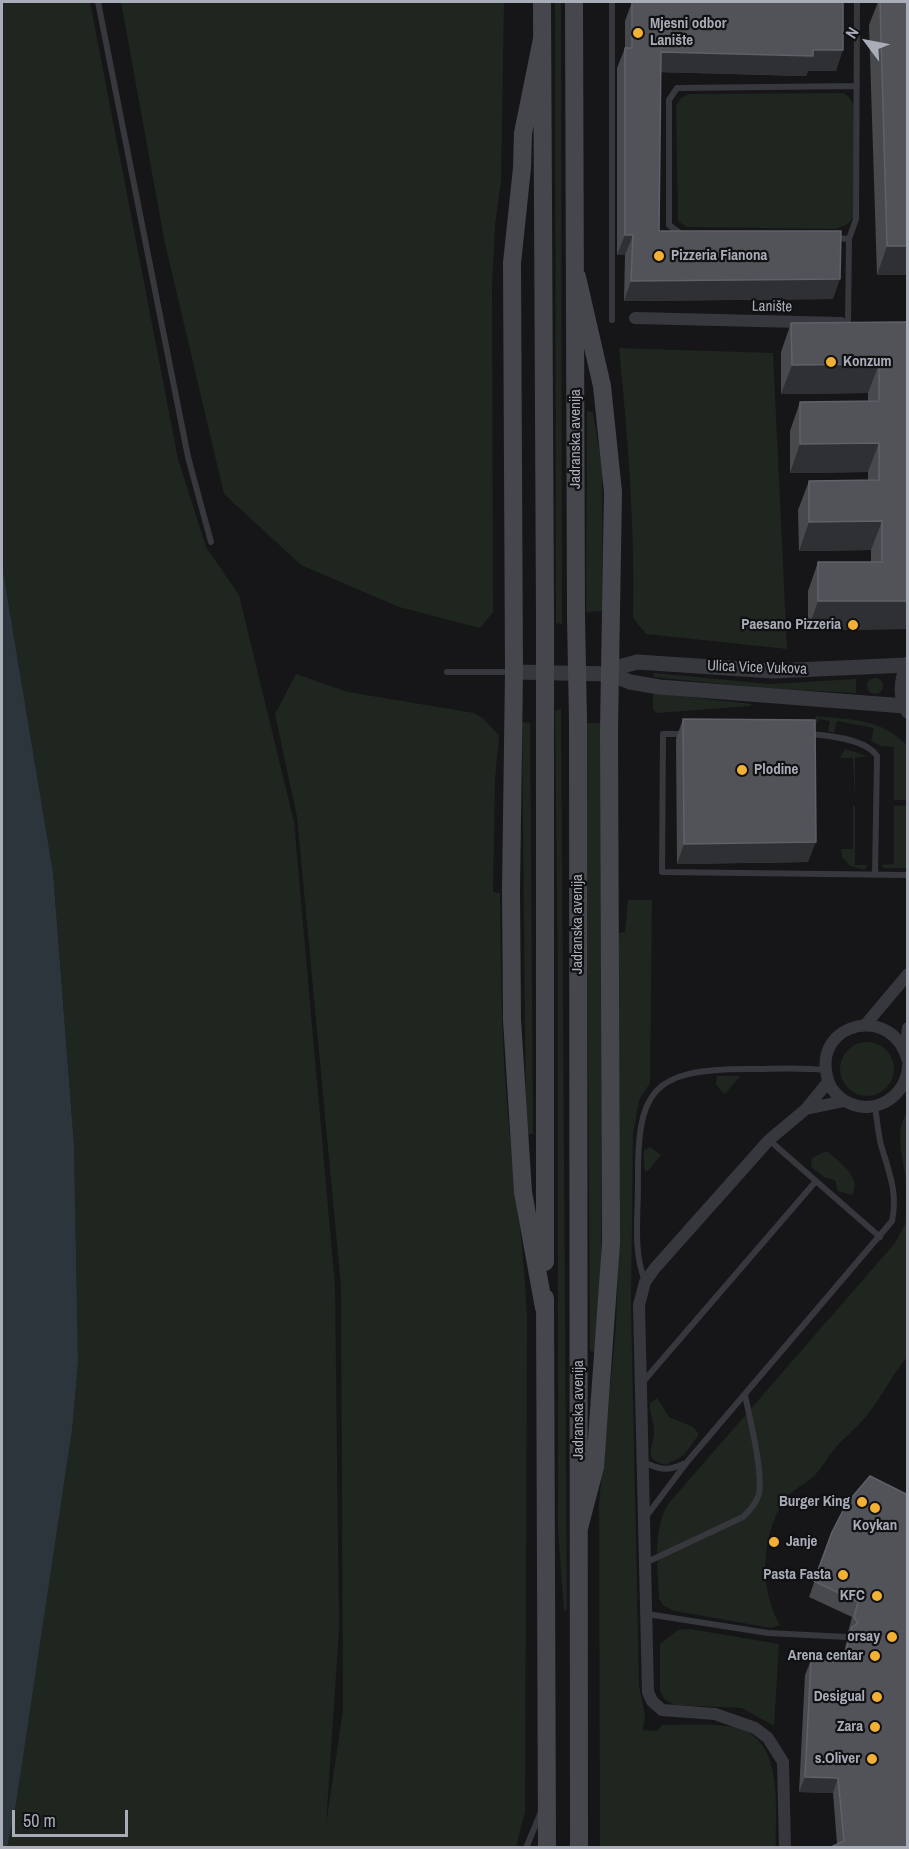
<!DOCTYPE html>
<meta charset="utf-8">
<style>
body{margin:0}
#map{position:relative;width:909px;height:1849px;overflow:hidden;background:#161618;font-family:"Archivo Narrow",sans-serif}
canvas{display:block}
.frame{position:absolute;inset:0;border:3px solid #a8adb8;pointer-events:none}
.north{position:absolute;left:837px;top:12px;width:60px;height:60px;-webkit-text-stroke:4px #111113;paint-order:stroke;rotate:302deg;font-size:16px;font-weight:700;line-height:24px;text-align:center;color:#a8adb8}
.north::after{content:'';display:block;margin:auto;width:21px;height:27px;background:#a8adb8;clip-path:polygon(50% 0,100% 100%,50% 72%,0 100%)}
.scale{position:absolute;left:12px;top:1810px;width:116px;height:27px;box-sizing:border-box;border:3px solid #a8adb8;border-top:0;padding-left:8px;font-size:18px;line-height:21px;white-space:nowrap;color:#a8adb8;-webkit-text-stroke:4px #111113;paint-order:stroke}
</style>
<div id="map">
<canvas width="909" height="1849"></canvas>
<div class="frame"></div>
<div class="north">N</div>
<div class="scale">50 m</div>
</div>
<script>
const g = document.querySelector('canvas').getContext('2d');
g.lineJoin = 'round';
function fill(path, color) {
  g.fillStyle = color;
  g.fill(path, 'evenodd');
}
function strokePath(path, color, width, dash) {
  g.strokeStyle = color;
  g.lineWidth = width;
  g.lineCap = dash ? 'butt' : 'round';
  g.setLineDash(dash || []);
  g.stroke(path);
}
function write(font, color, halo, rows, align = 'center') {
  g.font = font + ' "Archivo Narrow",sans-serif';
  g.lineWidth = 4.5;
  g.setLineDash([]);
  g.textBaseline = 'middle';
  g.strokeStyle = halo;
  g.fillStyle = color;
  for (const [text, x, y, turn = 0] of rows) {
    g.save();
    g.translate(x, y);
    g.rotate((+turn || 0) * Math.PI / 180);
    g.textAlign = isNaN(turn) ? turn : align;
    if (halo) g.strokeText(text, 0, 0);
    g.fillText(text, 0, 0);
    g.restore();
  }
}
fill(new Path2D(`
 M2,2H90L178,459L206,547L239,595L294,822L335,1286L339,1629L326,1825L343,1710L341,1286L297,817L275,714L296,674L348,692L474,713L484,719L499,736L495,778L493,892L500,893C501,963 501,1033 507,1103C513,1175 524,1245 527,1317L525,1812L516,1847H7L16,1804L78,1362L74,1145L53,872L2,565Z
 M121,2H504L501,181L495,226L492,285L493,612L480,628L399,607L301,565L224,494L164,239Z
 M555,2H561L562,624L556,623Z
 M843,93L849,97L854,106V216L848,224L836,229L686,227L678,221L676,106L681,98L689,94Z
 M619,348L773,353L787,649L646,634L633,618C635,525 628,440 619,348Z
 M587,411L593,412L602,467L603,611L586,612Z
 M654,673L769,684L856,679V693L762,688L653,677Z
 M867 686a8 8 0 1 1 16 0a8 8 0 1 1-16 0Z
 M653,694H661L752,704L750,706L656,713L653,709Z
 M561,709L567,1609L564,1611L558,1528V979L555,711Z
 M816,716C853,720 879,718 907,745V800H894V747L881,746L871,741L874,728L837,721L834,733L828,731L830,721L819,719L814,728Z
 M522,722L530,723L533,1134H526Z
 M586,723H603L601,1265L595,1352L590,1351Z
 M845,749L867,756L855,758V801L853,758H840Z
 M907,805V868H884L881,865L894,864V806Z
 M853,806H855V865H868L864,870L850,866L842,857L841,849H853Z
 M628,900H652L650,1083L639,1100L633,1135L631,1305L639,1686L645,1716L643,1730L657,1731L662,1725C685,1725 710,1723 733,1727C785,1736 775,1808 776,1847L600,1848L599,1504L616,1325L619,1239L618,933L625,932Z
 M840 1069a27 27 0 1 1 54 0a27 27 0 1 1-54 0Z
 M717,1076H740L725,1094L716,1085Z
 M907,1113V1184C904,1164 893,1130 907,1113Z
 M650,1147L661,1155L647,1172L644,1169V1150Z
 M826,1151C838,1160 863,1178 852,1195L838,1191L835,1180L824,1177L811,1167L812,1158Z
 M907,1221V1357C892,1375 883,1395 868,1414C859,1426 847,1435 836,1447C828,1456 823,1467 814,1476C804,1485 790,1491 783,1502C761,1538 759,1589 780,1625L771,1628L675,1611L664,1606L659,1599C658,1568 652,1531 668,1504L895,1243Z
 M657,1398L669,1417L693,1427L699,1434L684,1455L666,1465C640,1459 655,1445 654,1431C654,1421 649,1413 650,1403Z
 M690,1629L779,1644L774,1726L742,1708L676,1705L665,1700L660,1691V1644L678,1630Z`), '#1e261f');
fill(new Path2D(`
 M2,565L53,872L74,1145L78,1362L72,1429L16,1804L7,1848L2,1847Z`), '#2c353c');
strokePath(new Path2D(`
 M98,2L188,457L211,542
 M681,234L669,225V100L677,88L857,86
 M835,238L849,239
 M612,320V2
 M848,324L849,239L856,219L857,2
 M447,672H512
 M683,734H663L662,872L908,875
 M807,734C826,735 866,739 877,756L875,875
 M769,1140L880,1237
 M645,1281C633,1252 638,1217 638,1186C637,1091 649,1069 748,1069C774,1069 799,1067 825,1070
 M642,1383L816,1181
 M643,1462C659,1469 667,1472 683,1464
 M645,1518L687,1462L892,1221C898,1193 889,1172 881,1145C878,1133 877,1119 875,1107
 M645,1563L743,1517C750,1510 756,1504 759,1494C763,1471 750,1419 745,1395
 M647,1614L768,1633L847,1637
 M526,1848L541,1812`), '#37383d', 6);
strokePath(new Path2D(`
 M635,318L841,323
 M866,1024L908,974
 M905,1051L908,1028
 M908,1061C893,1003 814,1022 827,1076C829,1088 838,1098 849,1103C876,1116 907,1095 908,1066
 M828,1082L806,1109L844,1101
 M785,1848L783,1762L768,1738L755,1728L715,1714L662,1710L652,1701L648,1692L639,1305L645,1282L655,1268L769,1140L806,1109`), '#37383d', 12);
strokePath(new Path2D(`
 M908,664C901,680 899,695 908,711
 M514,672L610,674L630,682L659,687L905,706
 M610,674L619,667L637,662L773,671L907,665`), '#37383d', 15);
strokePath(new Path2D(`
 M542,2L545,617
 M574,2L576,617
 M542,39L523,133L522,168L512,263L514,672L511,890L512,1020L523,1192L544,1308
 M577,277L602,386L613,492L609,730L611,1243L595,1467L579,1528
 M578,721L579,1848
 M545,1262V714
 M545,1298L547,1848`), '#45474d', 18);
strokePath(new Path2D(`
 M545,617V714
 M576,617L578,721`), '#45474d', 18);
fill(new Path2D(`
 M632,2L836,71H808L806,76L660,72L659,231L833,299L624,301L625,255H617V68L625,48V21Z
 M878,2H908V275H877L869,25Z
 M908,322V629L808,630V591L818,562H871V550L799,551L798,510L809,481L868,480V472L790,473V431L800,402L868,401V393L781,394V352L791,323Z
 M683,719L808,862L677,864L676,739Z
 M847,1503L908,1848L837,1844L833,1793L799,1792L805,1675L811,1660L842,1659L849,1633L848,1632L852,1617L809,1597L832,1532Z`), '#47494d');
fill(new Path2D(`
 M843,50L836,71H808L806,76L653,72L661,52Z
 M625,235H633L625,255H617Z
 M887,246H908V275H877Z
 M840,279L833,299L624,301L631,281Z
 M879,364L868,393L781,394L792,365Z
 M879,443L868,472L790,473L800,444Z
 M882,521L871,550L799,551L809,522Z
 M818,601H908V629L808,630Z
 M816,842L808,862L677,864L684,844Z
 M805,1777L838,1778L833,1793L799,1792Z`), '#2f3033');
const building = new Path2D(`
 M632,2H843V50H813V56L661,52L659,231H841L840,279L631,281L633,235H625V48H632Z
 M880,2H908V246H887Z
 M908,322V601H818V562H882V521L809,522V481L879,480V443L800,444V402L879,401V364L792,365L791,323Z
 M683,719L815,720L816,842L684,844Z
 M870,1476L908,1495V1848H829L844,1841L838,1778L805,1777L811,1660L844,1659L852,1627L858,1623L854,1617L858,1602L814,1581L832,1532L847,1503Z`);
fill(building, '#525359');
strokePath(building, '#5f6168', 1.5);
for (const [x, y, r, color] of [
 [638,33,6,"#f2b134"],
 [659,256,6,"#f2b134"],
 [831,362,6,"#f2b134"],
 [853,625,6,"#f2b134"],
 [742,770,6,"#f2b134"],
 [862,1502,6,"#f2b134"],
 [875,1508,6,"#f2b134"],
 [774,1542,6,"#f2b134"],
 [843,1575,6,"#f2b134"],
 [877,1596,6,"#f2b134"],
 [892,1637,6,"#f2b134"],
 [875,1656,6,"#f2b134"],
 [877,1697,6,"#f2b134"],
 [875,1727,6,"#f2b134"],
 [872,1759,6,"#f2b134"]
]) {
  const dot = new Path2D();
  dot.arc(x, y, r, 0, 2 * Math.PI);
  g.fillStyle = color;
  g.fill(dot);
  strokePath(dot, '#111113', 2);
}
write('bold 15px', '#a8adb8', '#111113', [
 ["Mjesni odbor",650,24,"left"],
 ["Lanište",650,41,"left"],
 ["Pizzeria Fianona",671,256,"left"],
 ["Konzum",843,362,"left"],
 ["Paesano Pizzeria",841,625],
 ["Plodine",754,770,"left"],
 ["Burger King",850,1502],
 ["Koykan",875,1526,"center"],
 ["Janje",786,1542,"left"],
 ["Pasta Fasta",831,1575],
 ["KFC",865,1596],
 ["orsay",880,1637],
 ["Arena centar",863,1656],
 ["Desigual",865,1697],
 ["Zara",863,1727],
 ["s.Oliver",860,1759]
], 'right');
write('15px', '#a8adb8', '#111113', [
 ["Lanište",772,307,1],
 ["Jadranska avenija",576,439,-90],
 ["Ulica Vice Vukova",757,668,2],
 ["Jadranska avenija",578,924,-90],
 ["Jadranska avenija",579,1410,-90]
]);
</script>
